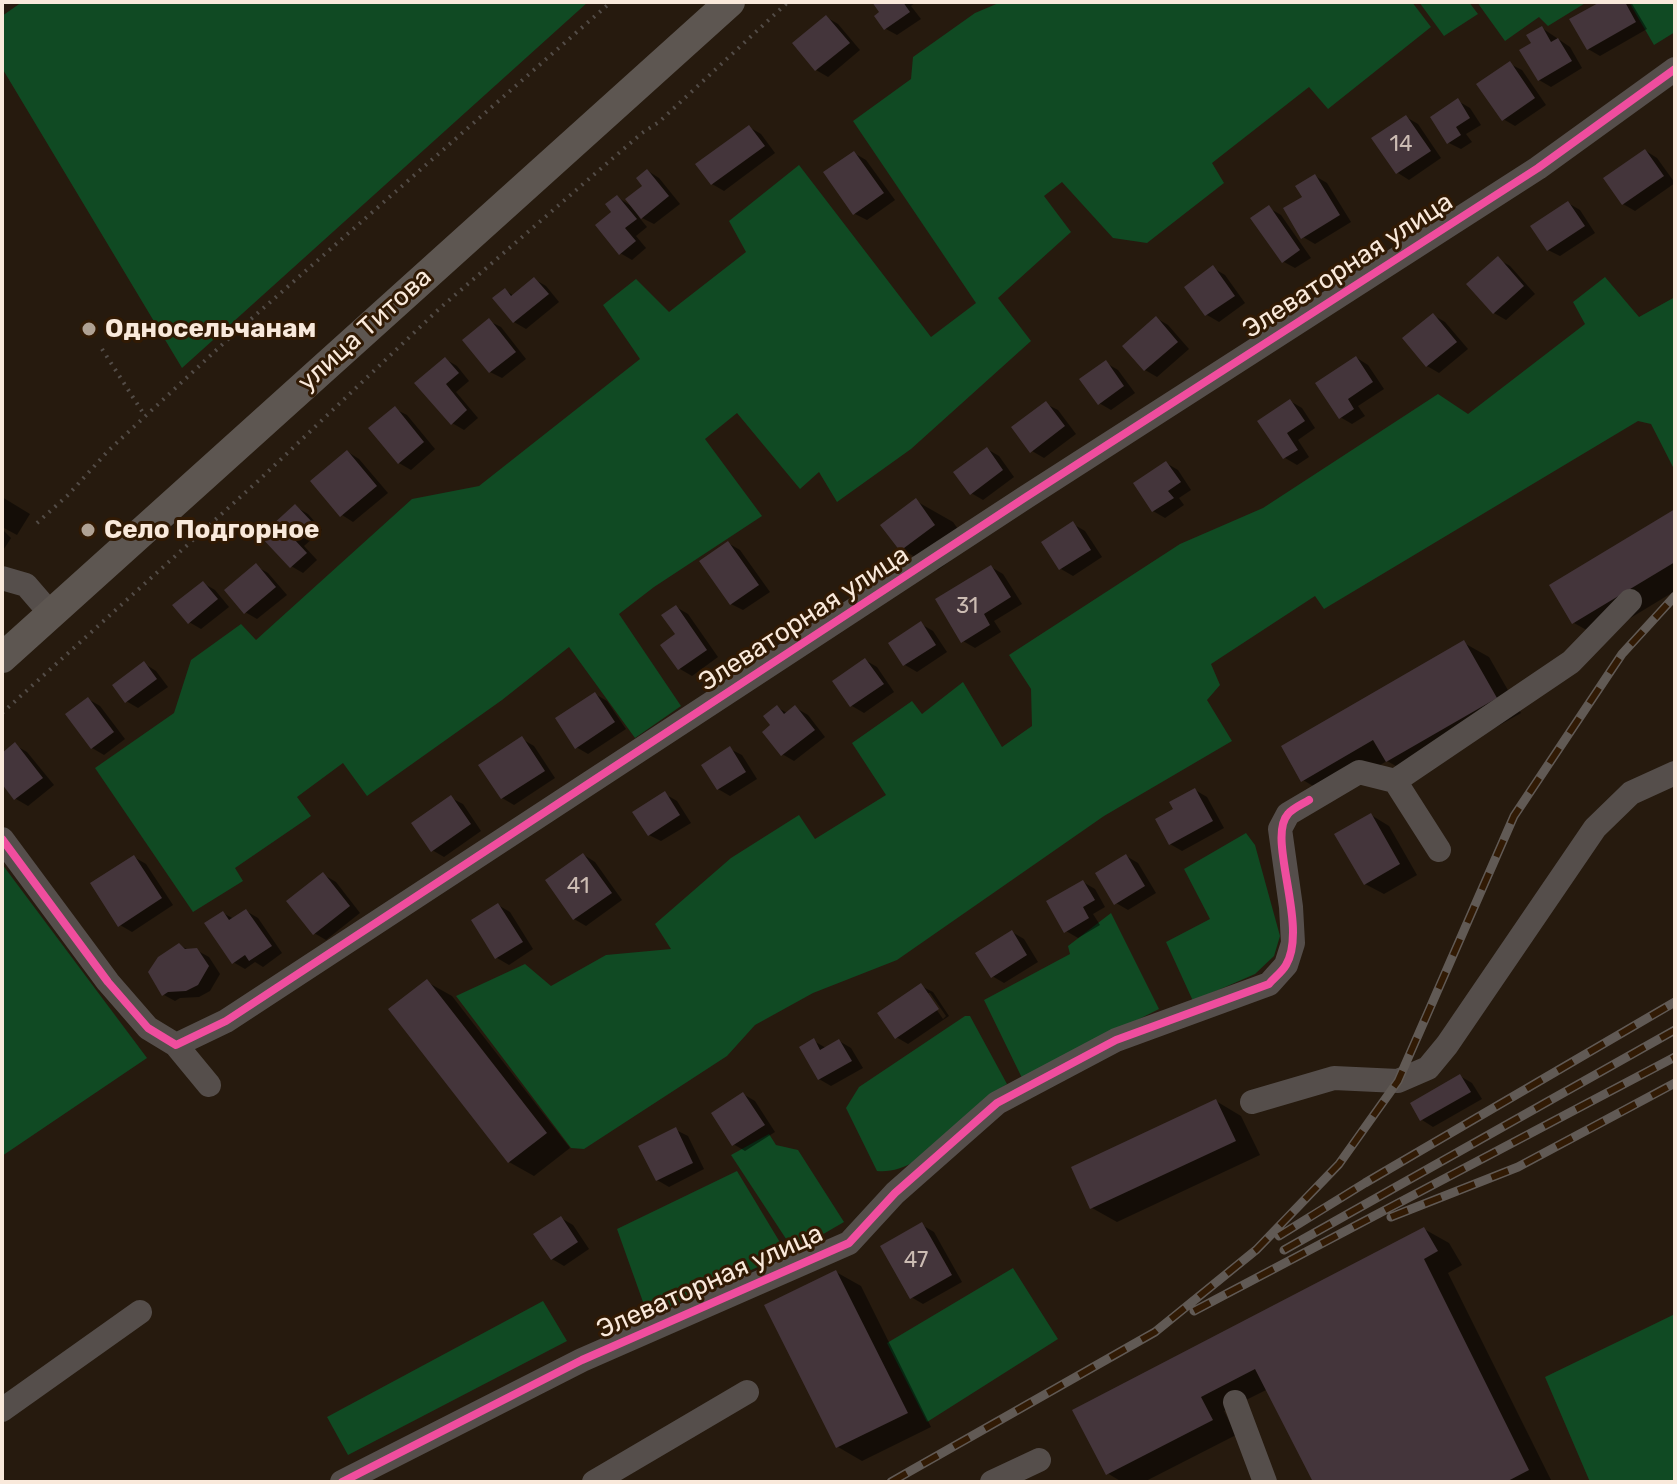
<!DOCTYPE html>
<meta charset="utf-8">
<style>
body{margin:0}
#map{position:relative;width:1677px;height:1484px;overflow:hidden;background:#261a0e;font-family:Rubik,sans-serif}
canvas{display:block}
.frame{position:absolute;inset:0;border:4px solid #f9e9db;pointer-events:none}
</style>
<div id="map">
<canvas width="1677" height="1484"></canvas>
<div class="frame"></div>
</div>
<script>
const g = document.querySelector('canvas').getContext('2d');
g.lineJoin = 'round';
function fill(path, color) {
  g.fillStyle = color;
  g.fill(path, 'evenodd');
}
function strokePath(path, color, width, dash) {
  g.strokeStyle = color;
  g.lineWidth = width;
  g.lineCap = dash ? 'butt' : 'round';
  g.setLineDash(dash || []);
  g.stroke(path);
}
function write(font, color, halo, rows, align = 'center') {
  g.font = font + ' Rubik,sans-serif';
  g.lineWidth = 6;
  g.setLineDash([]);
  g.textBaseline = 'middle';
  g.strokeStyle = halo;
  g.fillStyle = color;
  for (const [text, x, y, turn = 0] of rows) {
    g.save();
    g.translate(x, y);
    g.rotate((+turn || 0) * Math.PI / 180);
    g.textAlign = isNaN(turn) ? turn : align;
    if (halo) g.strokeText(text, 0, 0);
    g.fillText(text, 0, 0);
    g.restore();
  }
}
fill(new Path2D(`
 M22,2H588L182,368L2,68V16Z
 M1001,2H1412L1431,27L1328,109L1309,87L1212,163L1224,183L1147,243L1113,238L1062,182L1044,196L1071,232L998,298L1031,341L911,449L837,502L819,472L800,489L737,413L705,439L762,516L654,587L619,614L681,706L635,738L569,647L502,700L367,796L343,763L297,797L311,816L235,868L243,881L193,912L95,768L174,713L191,660L241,624L256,640L412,499L479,486L640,359L603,305L636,279L669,312L746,252L729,221L799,165L931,337L976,303L853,121L911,79L913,57L975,13Z
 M1419,2H1469L1478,14L1444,36Z
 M1477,2H1587L1548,26L1539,17L1505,41Z
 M1629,2H1675V32L1654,45Z
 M1605,277L1639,317L1675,297V466L1673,467L1651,424L1638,421L1324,609L1315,596L1211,664L1220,685L1207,700L1232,741L1104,816L897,960L813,993L755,1025L727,1056L584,1149L571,1148L456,996L525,964L551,986L606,955L671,949L655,924L731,858L799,815L815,839L886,795L852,743L912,701L922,714L963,682L1002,747L1032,726L1031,689L1009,655L1180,544L1263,508L1438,394L1468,414L1585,324L1573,302Z
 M1246,833L1255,845L1280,936L1274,956L1255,974L1193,1001L1166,942L1210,919L1184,869Z
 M2,864L147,1058L2,1156Z
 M1111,913L1159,1009L1022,1078L984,1000L1070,954L1068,946Z
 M965,1016H970L1007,1084C968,1109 925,1176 877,1171L846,1108L859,1087Z
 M769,1134L776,1145L798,1150L844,1222L794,1251L731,1155Z
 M737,1171L787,1254L648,1316L617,1229Z
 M1013,1268L1058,1339L927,1422L887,1343Z
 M543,1301L567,1341L348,1455L327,1417Z
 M1675,1314V1482H1590L1545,1377Z`), '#104a23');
fill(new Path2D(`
 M875,2H916L911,6L921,19L897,35L886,29L882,12Z
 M1604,2H1631L1647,29L1600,56L1588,49Z
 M826,17L838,24L860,50L828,77L816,70Z
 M1542,28L1570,47L1582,68L1551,87L1539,80L1534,44Z
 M1510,64L1522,70L1546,105L1515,126L1503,119Z
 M1458,101L1470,108L1481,125L1466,134L1472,142L1461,149L1449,143Z
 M1406,117L1418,124L1441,158L1409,180L1398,173Z
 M749,127L761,134L775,153L724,191L712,184Z
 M1646,151L1657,158L1675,183L1635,211L1623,204Z
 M854,153L866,160L895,200L867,220L855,214Z
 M648,171L659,178L680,204L654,224L638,216L647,227L636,236L646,248L632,260L620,253L614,212L617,197L633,207L645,186Z
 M1315,176L1327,183L1351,222L1315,244L1303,237L1305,197Z
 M1568,203L1580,210L1595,233L1560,256L1548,250Z
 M1269,208L1281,215L1311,258L1295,268L1284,262Z
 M1498,259L1510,266L1535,294L1506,320L1494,313Z
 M1213,268L1225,275L1245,303L1219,322L1207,315L1186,287Z
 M534,279L546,286L559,302L526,329L514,322L505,290L514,296Z
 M1433,315L1445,322L1468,349L1439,373L1427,366Z
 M1156,318L1168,325L1189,349L1157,377L1145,370Z
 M489,321L501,327L526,359L502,378L490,372Z
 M1357,358L1368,365L1384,389L1358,406L1365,416L1352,424L1340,417Z
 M445,359L457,366L469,381L456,392L478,418L464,430L452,423L417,383Z
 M1106,363L1118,370L1135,393L1111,410L1099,403Z
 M1290,401L1302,408L1315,428L1298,440L1309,457L1297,465L1285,458L1260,421Z
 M1046,404L1058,410L1076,434L1044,458L1032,451Z
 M395,409L407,415L435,449L411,470L399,463Z
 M987,449L999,456L1014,477L983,500L971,493Z
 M348,452L359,459L388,493L353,522L342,515Z
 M1166,463L1178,470L1191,490L1179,498L1184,505L1165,518L1153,511Z
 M2,497L30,514L17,535L2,527Z
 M916,501L953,522L970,546L938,570L901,549Z
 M296,507L308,514L322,530L304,546L317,560L303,573L291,566Z
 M1675,512V591L1599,637L1574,623Z
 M1073,524L1085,531L1102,557L1073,576L1061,569Z
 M2,529L11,538L2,552Z
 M728,543L740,550L770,592L743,610L731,604Z
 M256,566L268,573L287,595L257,619L245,612Z
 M991,567L1003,574L1022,604L994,621L1001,632L975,648L963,641Z
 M203,583L215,590L229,607L201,629L189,622Z
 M676,607L688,614L718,657L692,676L680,669L663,645L678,635Z
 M921,624L933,631L947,652L917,672L905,665L891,644Z
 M1464,643L1489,657L1521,713L1412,775L1387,761L1328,795L1303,780Z
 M865,660L877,667L894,692L864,713L852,706L834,682Z
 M145,664L156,671L168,687L138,708L126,701Z
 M595,694L607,701L626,729L588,754L576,747Z
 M88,699L100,706L125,739L104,755L92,748Z
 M777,707L787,713L796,708L808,715L825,737L794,761L782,754L773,726Z
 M522,739L534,746L555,778L514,805L502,798Z
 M15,745L27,752L54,785L28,806L16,799L2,781V755Z
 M730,749L742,755L757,779L730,796L718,789Z
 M1195,790L1207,797L1224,828L1182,851L1170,844Z
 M665,794L677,801L691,823L661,841L649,835Z
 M451,798L463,804L481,831L444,857L432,850Z
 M1371,815L1389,826L1417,875L1384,894L1365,884Z
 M584,855L595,862L622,900L586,926L574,919Z
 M1126,856L1138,863L1156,893L1128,910L1116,903Z
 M134,857L146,864L173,905L132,932L120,925Z
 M324,875L336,882L360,913L326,940L314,933Z
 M1083,882L1095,889L1105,907L1093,914L1100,925L1078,938L1066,931Z
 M498,905L510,912L533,949L509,965L497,958Z
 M246,911L258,918L282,953L263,967L255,962L245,969L233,962L223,913L234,919Z
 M1012,932L1024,939L1038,962L1004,983L992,976Z
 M179,945L189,950H196L209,957L220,974L210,991L199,997L180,998L175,1001L164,995Z
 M427,982L452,996L570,1148L534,1176L509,1162Z
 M921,986L933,992L949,1016L908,1044L896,1037ZM925,993H930L946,1016L943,1019Z
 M814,1041L826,1048L839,1041L851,1048L863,1068L831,1086L819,1079Z
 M1460,1076L1472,1083L1482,1099L1433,1127L1422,1120Z
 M743,1094L755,1101L775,1132L745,1151L733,1144Z
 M1216,1101L1241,1116L1260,1155L1117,1222L1092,1208Z
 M676,1130L688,1136L704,1169L669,1187L657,1180Z
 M561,1218L573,1225L589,1249L564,1266L552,1259Z
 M922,1225L934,1232L962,1282L923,1304L911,1297Z
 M1424,1229L1449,1243L1462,1265L1448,1273L1552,1482H1315L1268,1389L1224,1411L1236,1435L1144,1482H1122L1107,1473L1075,1411Z
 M836,1272L861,1286L931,1427L862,1461L838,1447Z`), '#0007');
fill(new Path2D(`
 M872,2H903L910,12L884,30L874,16L879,12Z
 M1600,2H1625L1636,22L1587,50L1569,19Z
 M826,15L850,43L815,71L792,43Z
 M1542,26L1551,42L1558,38L1572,61L1538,81L1519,50L1531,43L1526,35Z
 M1510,61L1535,98L1502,121L1476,84Z
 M1458,98L1470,118L1456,127L1461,135L1447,144L1430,117Z
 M1406,115L1431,151L1396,174L1371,138Z
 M749,125L765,146L711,185L695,164Z
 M1645,149L1664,176L1622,205L1603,178Z
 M854,151L884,193L853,215L823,172Z
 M647,169L669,196L641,219L625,199L642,186L636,178Z
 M1315,174L1340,215L1301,239L1283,208L1302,197L1295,186Z
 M617,195L637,219L625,228L636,241L619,255L595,225L611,212L605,204Z
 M1568,201L1585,226L1547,251L1530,226Z
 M1269,205L1300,250L1282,263L1250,218Z
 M1498,256L1524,286L1493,314L1466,284Z
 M1213,265L1235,296L1205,316L1184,287Z
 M534,277L549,294L513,323L492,298L505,288L511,296Z
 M1433,313L1457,342L1426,367L1402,338Z
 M1156,316L1178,342L1144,371L1122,346Z
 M489,318L516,352L489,373L462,340Z
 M1356,356L1373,382L1348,399L1354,409L1339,419L1315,383Z
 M445,357L459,373L446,384L467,410L451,425L414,383Z
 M1106,360L1124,386L1098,405L1079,379Z
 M1290,399L1305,421L1287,433L1298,450L1283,459L1257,421Z
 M1046,401L1065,426L1030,453L1011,427Z
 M395,406L424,442L398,464L368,428Z
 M987,447L1003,470L970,495L953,472Z
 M347,450L377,486L340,517L310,481Z
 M1166,461L1181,482L1168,491L1174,498L1152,512L1133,483Z
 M916,498L935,525L900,551L880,525Z
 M295,504L312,522L294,539L307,553L290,568L260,536Z
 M1675,509V562L1572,624L1549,585Z
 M1073,521L1091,550L1059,570L1041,542Z
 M728,541L759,585L730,605L699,561Z
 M256,563L276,587L244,614L224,590Z
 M991,565L1011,597L984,614L990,625L961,643L935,599Z
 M203,581L218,599L188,624L172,605Z
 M676,605L707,650L678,670L660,645L675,634L661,615Z
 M921,621L936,645L903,666L888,643Z
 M1464,640L1497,698L1386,762L1373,740L1301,782L1281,746Z
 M865,658L884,684L850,707L832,681Z
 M144,661L157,679L125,703L112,685Z
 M595,692L615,722L575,749L555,718Z
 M88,697L114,732L91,749L65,714Z
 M777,705L784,714L795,705L815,730L781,756L762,732L770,725L763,716Z
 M522,736L545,771L501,799L478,765Z
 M15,742L43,778L14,800L2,784V753Z
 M730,746L746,772L717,790L701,765Z
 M1195,788L1213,821L1169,845L1155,819L1173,809L1169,802Z
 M665,791L680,815L648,836L632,812Z
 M451,795L471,824L431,852L411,823Z
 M1371,813L1400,864L1364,885L1334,834Z
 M583,853L612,893L573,920L545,880Z
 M1126,854L1145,886L1114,905L1095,873Z
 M134,855L162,898L118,927L90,883Z
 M323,872L350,906L313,935L286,901Z
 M1083,880L1095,900L1083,907L1089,918L1064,933L1046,901Z
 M498,903L523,942L495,959L471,920Z
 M246,909L272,946L249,961L245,955L232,964L204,923L223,911L229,920Z
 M1012,930L1027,955L991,978L975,953Z
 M179,943L185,949L197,948L209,966L198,985L186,991L168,992L162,996L148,972L158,957Z
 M427,979L547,1133L508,1163L388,1009Z
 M921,983L939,1009L895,1039L877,1013Z
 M814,1038L820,1050L839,1039L852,1061L818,1080L799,1047Z
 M1460,1074L1471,1092L1420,1121L1410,1103Z
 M743,1092L765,1125L732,1146L711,1113Z
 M1216,1099L1236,1141L1090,1209L1071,1167Z
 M676,1127L693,1163L656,1181L638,1146Z
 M561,1216L578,1242L551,1260L533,1234Z
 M922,1222L952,1275L910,1299L880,1246Z
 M1424,1227L1438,1251L1424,1259L1529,1470L1506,1482H1313L1255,1369L1201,1397L1213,1420L1106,1475L1072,1410Z
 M836,1270L908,1413L836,1448L764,1305Z`), '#44353b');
strokePath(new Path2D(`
 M102,349L145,416
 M37,523L68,495L109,450L226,341L611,2
 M2,713L258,481L439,309L642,133L659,122L788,2`), '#534c47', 4, [2, 6]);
strokePath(new Path2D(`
 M2,578L26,585L51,614
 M1395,781L1439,850
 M2,839L108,982L148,1028L176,1045L226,1021L1026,497L1538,168L1675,69
 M176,1045L209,1085
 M1252,1102L1334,1078L1398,1081L1428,1068L1447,1045L1595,828L1631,793L1675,773
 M1235,1402L1265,1482
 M2,1410L140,1312
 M342,1482L582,1360L849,1243L895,1193L997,1103L1116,1040L1269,984L1286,965L1293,943L1291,907L1280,829L1288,814L1359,772L1395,781L1571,662L1630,601
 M594,1482L747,1392
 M992,1482L1039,1460`), '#554e4b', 24);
strokePath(new Path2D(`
 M2,658L730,2`), '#5d5651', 30);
const rail = new Path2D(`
 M1391,1217L1518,1167L1675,1083
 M1279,1236L1365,1183L1675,1002
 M1284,1250L1675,1030
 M1194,1311L1675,1057
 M891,1482L1155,1332L1256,1250L1339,1164L1398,1081L1514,816L1622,654L1675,596`);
strokePath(rail, '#615a55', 9);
strokePath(rail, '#311a04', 6, [18]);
strokePath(new Path2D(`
 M2,839L108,982L148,1028L176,1045L226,1021L1026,497L1538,168L1675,69
 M342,1482L582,1360L849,1243L895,1193L997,1103L1116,1040L1269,984C1274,978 1282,972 1286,965C1309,926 1266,838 1288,814C1293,808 1303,804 1309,800`), '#ef4d9e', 8);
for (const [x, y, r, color] of [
 [89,329,8,"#afa193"],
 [88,530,8,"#afa193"]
]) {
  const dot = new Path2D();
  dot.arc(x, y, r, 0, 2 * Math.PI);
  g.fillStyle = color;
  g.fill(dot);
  strokePath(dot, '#311a04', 3);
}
write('22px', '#ccbcb3', null, [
 ["14",1401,145],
 ["31",967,607],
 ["41",578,887],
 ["47",916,1261]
]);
write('26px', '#f9e9db', '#311a04', [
 ["Элеваторная улица",1348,266,-33],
 ["улица Титова",365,330,-42],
 ["Элеваторная улица",804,619,-33],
 ["Элеваторная улица",710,1282,-24]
]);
write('bold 26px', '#f9e9db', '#311a04', [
 ["Односельчанам",105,329],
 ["Село Подгорное",104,530]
], 'left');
</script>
